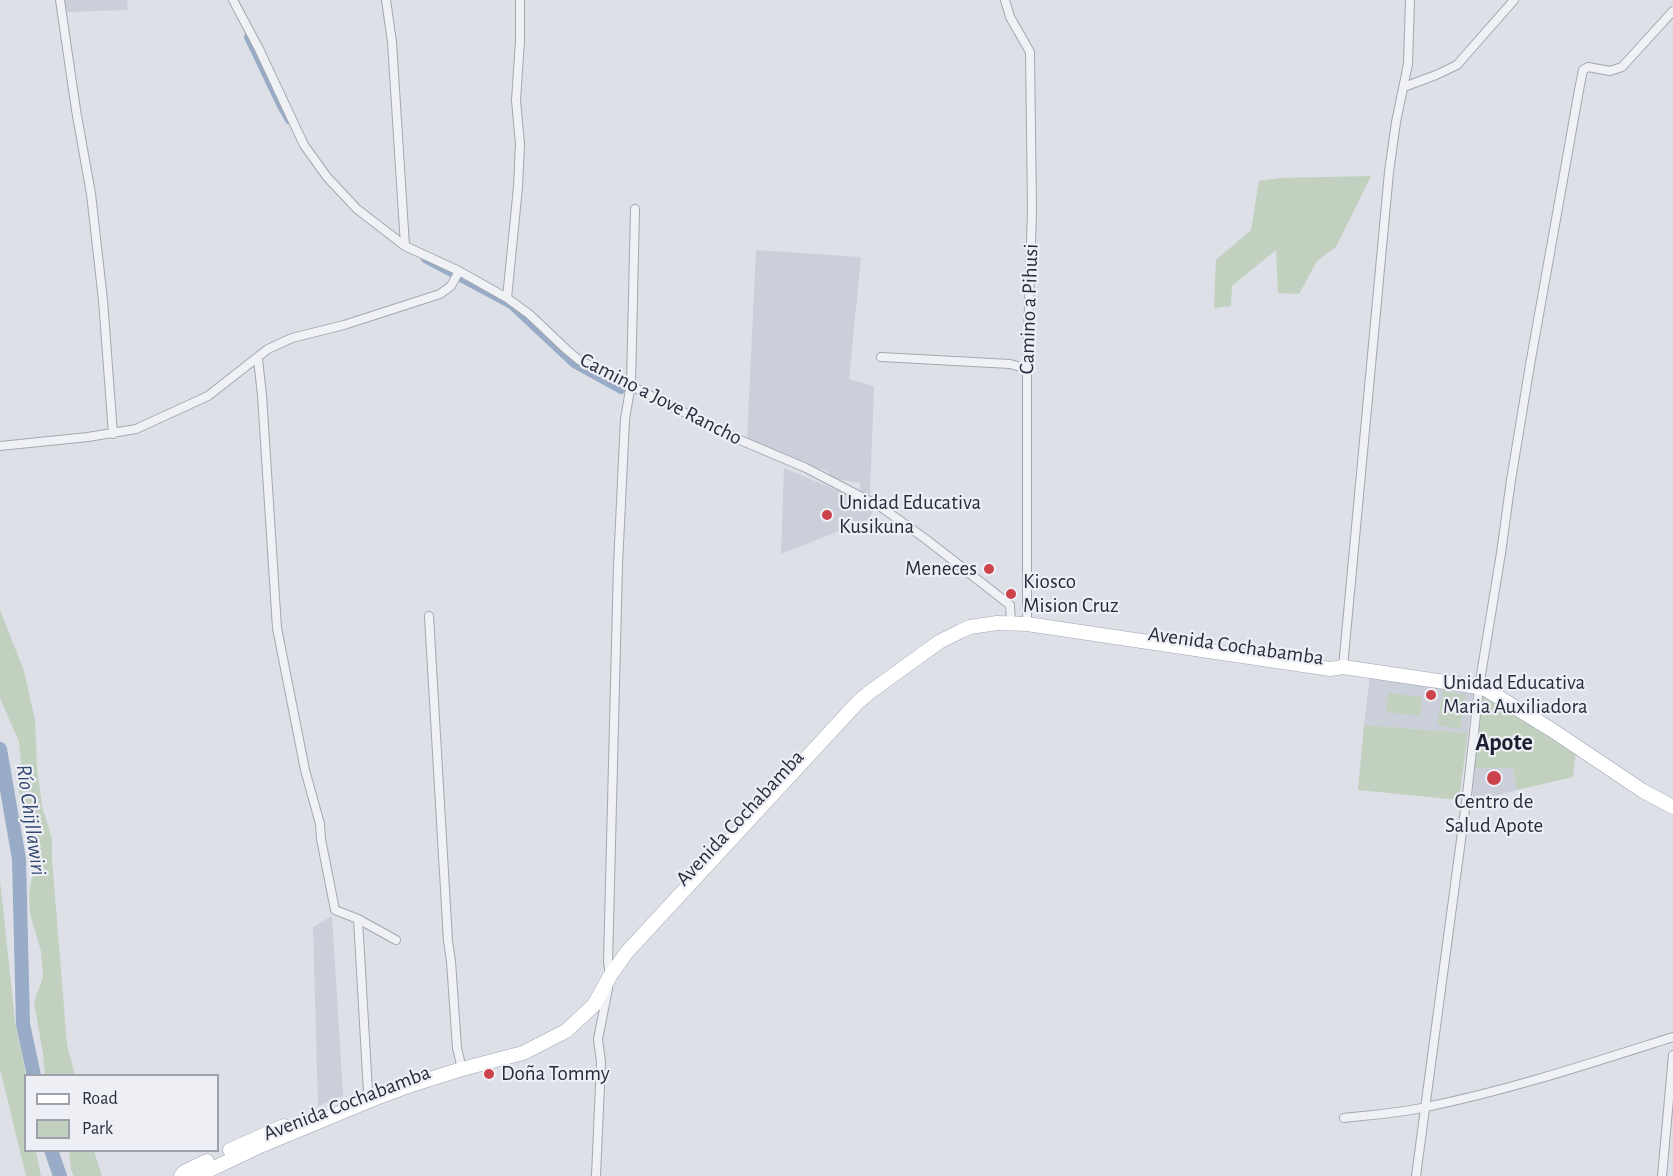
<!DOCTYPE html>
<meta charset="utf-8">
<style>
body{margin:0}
#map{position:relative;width:1673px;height:1176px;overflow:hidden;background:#dde0e7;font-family:"Alegreya Sans",sans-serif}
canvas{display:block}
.legend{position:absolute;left:24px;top:1074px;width:195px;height:78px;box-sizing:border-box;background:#edeff5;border:2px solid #9ea1ab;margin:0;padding:8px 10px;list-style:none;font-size:18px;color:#272d3d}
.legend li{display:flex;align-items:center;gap:12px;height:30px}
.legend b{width:30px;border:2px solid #9ea1ab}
</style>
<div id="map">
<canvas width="1673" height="1176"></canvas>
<ul class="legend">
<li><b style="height:8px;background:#fff"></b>Road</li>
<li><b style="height:16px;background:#c2d1bf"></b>Park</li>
</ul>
</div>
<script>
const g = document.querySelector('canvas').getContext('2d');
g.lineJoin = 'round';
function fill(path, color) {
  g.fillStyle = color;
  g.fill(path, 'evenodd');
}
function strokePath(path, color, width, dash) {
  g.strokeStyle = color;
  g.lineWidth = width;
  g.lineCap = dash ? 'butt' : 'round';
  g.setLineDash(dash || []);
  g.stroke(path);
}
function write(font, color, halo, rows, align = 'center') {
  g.font = font + ' "Alegreya Sans",sans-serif';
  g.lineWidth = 4.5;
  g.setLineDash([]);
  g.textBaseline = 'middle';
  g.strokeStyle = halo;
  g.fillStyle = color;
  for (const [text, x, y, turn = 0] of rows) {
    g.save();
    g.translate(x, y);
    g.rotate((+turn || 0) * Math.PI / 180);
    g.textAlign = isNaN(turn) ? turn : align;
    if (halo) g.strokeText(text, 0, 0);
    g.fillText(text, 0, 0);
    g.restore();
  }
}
fill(new Path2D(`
 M65,0H127L128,10L67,12Z
 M756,250L861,257L849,379L874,386L870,494L860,493V483L832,478L828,472L747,439Z
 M784,468L841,492L873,511L869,519L781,554Z
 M1370,677L1473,692L1468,733L1364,725Z
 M1475,767L1513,768L1517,790L1472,802Z
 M332,916L343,1096L318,1106L313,927Z`), '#cbcfd9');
fill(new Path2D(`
 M1371,176L1336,247L1317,261L1299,294L1278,293L1276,250L1232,286L1231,306L1214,308L1216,260L1251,230L1259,181L1279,178Z
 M0,610L24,671L35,720L37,767L42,806L52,839V859L67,1045L75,1075H45L43,1054L34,1002L43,977L41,951L30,914L29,893L35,862L15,773L21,763L19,742L0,698Z
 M1443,691L1466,695L1460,729L1437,725Z
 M1388,693L1422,697L1420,716L1386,712Z
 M1483,693L1576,750L1573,777L1517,790L1513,768H1474Z
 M1364,725L1468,733L1459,800L1358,790Z
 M0,879L15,1021L26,1075V1150L36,1151L41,1176H26L0,1069Z
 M69,1151H94L102,1176H74L71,1170Z`), '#c2d1bf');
strokePath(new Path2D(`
 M248,37L281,106L289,120
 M425,259L511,305L574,364L621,390`), '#98abc7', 8);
strokePath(new Path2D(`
 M0,749L19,859L23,1024L34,1076
 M51,1150L60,1176`), '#98abc7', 14);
const minor = new Path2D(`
 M60,0L76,110L91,194L103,300L113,434
 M233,0L259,49L304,145L327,177L357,209L405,246L459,271L507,298L529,314L567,350L579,360L740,440L806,468L881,507L927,540L1010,605L1011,623
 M386,0L392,42L405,246
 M1005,0L1010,17L1030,52L1032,210L1027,369V624
 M1404,87L1436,75L1457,65L1514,0
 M507,298L518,187L520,144L516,100L520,41V0
 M881,357L1010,364L1027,369
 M258,359L262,395L277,628L305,770L320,824L321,839L335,910L358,919L368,1092L371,1100
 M0,446L88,437L136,429L208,396L268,349L292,338L344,325L440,294L451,286L459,271
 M429,616L448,941L451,961L457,1048L462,1069
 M1343,667L1389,172L1396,122L1408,64L1410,0
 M358,919L396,940
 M610,976L608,962L618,565L625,419L631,384L635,209
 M1344,1118C1372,1115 1400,1113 1426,1107C1510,1090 1591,1063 1673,1037
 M596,1176L601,1062L598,1039L608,989
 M1416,1176L1467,795L1479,687L1501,553L1511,480L1530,365L1579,90L1583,70L1588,67L1610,71L1622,67L1673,11
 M1662,1176L1673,1055`);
const primary = new Path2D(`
 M230,1150L284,1126
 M181,1176L184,1172L207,1161
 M197,1176L260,1146L371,1100L411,1085L462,1069L523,1053L566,1031L594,1005L610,976L627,952L858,702L870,692L939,642L961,631L970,627L997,623L1027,624L1330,669L1343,667L1479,687L1487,690L1552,730L1643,791L1673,807`);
strokePath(minor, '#a3a7b1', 10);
strokePath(primary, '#9da4b2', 15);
strokePath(minor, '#f0f1f5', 8);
strokePath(primary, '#fff', 14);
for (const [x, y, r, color] of [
 [827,515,6,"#cc434b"],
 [989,569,6,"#cc434b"],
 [1011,594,6,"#cc434b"],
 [1431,695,6,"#cc434b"],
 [1494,778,8,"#cc434b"],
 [489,1074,6,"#cc434b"]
]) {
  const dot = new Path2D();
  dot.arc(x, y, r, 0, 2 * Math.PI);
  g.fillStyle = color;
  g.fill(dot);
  strokePath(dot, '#edeff5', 2);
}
write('21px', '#272d3d', '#edeff5', [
 ["Camino a Pihusi",1029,309,-88],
 ["Camino a Jove Rancho",661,399,27],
 ["Avenida Cochabamba",1236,646,8],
 ["Avenida Cochabamba",740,818,-47],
 ["Avenida Cochabamba",347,1103,-21]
]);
write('21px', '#272d3d', '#edeff5', [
 ["Unidad Educativa",839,503],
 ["Kusikuna",839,527],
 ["Meneces",977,569,"right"],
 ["Kiosco",1023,582],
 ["Mision Cruz",1023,606],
 ["Unidad Educativa",1443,683],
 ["Maria Auxiliadora",1443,707],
 ["Centro de",1494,802,"center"],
 ["Salud Apote",1494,826,"center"],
 ["Doña Tommy",501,1074]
], 'left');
write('italic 22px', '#324870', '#edeff5', [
 ["Río Chijllawiri",31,820,82]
]);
write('bold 24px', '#191f2e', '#edeff5', [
 ["Apote",1504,743]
]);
</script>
